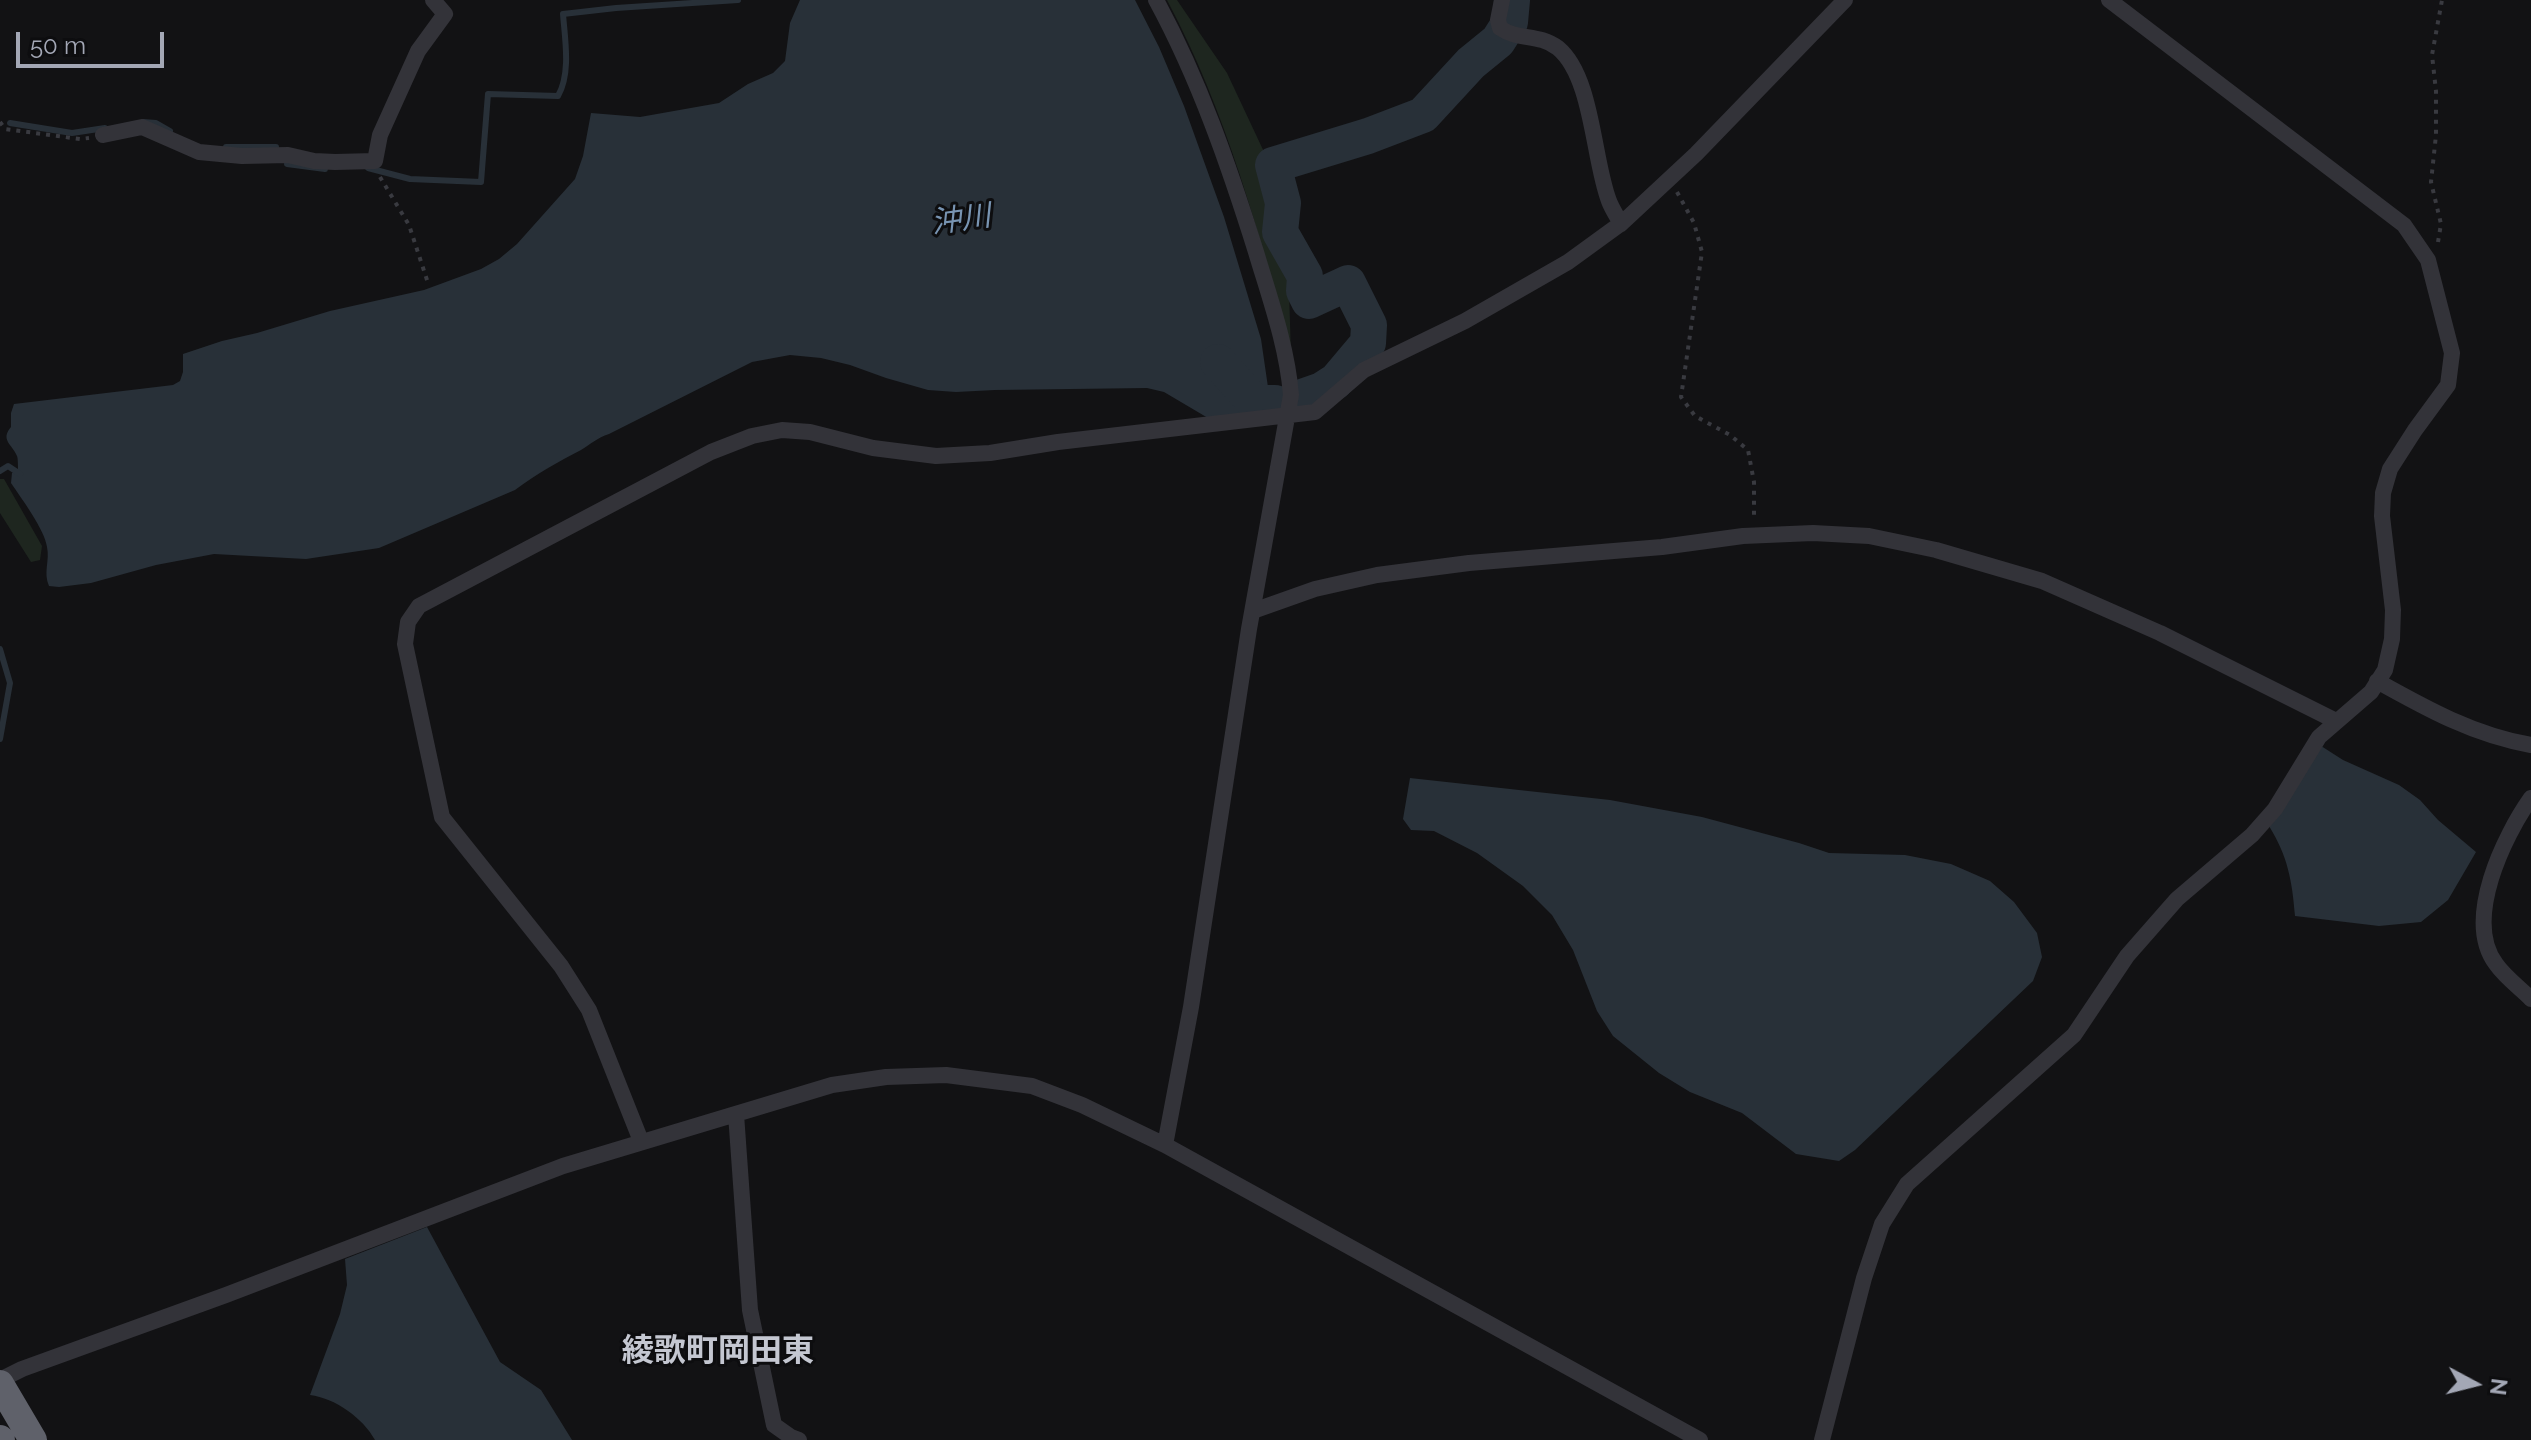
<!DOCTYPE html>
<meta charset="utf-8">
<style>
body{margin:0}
#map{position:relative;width:2531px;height:1440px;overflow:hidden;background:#121214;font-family:Raleway,sans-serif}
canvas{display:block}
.north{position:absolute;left:2435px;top:1344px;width:80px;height:80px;-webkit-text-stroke:6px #0d0d0f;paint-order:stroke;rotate:97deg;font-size:22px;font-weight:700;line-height:32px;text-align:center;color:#a3a7b5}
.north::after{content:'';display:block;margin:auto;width:28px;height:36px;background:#a3a7b5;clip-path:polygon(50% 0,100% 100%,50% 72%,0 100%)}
.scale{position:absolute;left:16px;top:32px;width:148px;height:36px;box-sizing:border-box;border:4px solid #a3a7b5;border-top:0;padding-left:10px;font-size:24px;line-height:28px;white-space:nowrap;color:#a3a7b5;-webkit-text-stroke:6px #0d0d0f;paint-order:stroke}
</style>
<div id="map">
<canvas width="2531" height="1440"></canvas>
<div class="north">N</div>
<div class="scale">50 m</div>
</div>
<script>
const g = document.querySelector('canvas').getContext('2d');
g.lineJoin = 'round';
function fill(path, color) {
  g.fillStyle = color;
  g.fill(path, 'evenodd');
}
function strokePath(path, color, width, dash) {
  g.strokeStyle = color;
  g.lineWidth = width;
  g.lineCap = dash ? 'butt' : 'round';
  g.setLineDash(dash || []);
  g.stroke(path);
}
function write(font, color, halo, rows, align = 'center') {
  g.font = font + ' Raleway,"Noto Sans JP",sans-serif';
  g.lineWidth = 6;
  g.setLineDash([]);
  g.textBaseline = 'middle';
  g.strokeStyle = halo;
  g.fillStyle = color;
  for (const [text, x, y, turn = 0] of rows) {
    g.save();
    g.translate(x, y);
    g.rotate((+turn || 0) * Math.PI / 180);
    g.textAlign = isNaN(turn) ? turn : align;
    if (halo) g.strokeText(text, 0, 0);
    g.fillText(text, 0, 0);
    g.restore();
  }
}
fill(new Path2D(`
 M1167,0H1177L1227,73L1265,154L1279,205L1276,233L1293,263L1289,290L1291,355C1260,234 1226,111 1167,0Z
 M0,479H4L42,546L40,560L31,562L0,513Z`), '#1e261f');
fill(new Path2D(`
 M800,0H1135L1159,47L1184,106L1224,217L1261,339L1269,394L1243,399L1244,415L1208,418L1164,392L1147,388L995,390L956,392L928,390L886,378L850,365L821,358L790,355L752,362L609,434C597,438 591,444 581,450C558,462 536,474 515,490L379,548L306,559L214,554L156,565L91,583L59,587L49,586C43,572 50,561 47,547C45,530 21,498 11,483L12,473L18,470C18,467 18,458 17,456C12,444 0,440 11,427V413L14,404L173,385L180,381L183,372V354L222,341L257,333L330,311L424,290L481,269L499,259L517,244L575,179L583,156L591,113L640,117L719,103L748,84L773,73L785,61L790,23Z
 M2318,744L2343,760L2399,785L2420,800L2438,820L2476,852L2448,900L2421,922L2379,926L2295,916C2292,880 2288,857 2269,826Z
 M1410,778L1610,800L1702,817L1799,843L1829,853L1905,855L1951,864L1990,881L2014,902L2037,933L2042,957L2033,981L1855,1150L1839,1161L1796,1154L1742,1113L1690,1092L1659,1073L1613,1036L1597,1011L1573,950L1552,915L1523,886L1477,853L1434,831L1411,830L1403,819Z
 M427,1227L500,1362L541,1390L572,1440H375C363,1418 335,1398 310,1395L340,1314L347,1285L345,1259Z`), '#283038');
strokePath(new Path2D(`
 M143,122L156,123L170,131
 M10,123L72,133L105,128
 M226,147H276
 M287,164L325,169
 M368,168L410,179L481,182L488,94L558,96C571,73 565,40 563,14L616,8L738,0
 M0,471L8,466L20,474
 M0,649L10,683L0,739`), '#283038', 6);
strokePath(new Path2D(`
 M1218,362L1255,403H1275
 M1302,397L1322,390L1336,381L1368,343L1369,325L1348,283L1309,301L1304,291L1305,276L1280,232L1283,203L1273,165L1368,136L1423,115L1471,63L1498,41L1510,22L1512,0`), '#283038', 36);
strokePath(new Path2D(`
 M0,122L5,129L80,139L89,138
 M380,177L409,225L428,283
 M1677,192L1694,223L1702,252L1681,397L1695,416L1730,435L1748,450L1754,482V518
 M2438,242L2441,224L2431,182L2436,135V91L2432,55L2442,0`), '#393a40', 4, [4, 6]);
strokePath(new Path2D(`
 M1156,0C1199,79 1229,166 1256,252C1270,299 1287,346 1291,395L1249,629L1191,1007L1165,1145
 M1502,0L1498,20L1500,28C1519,41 1538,33 1558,48C1593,77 1593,160 1609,201C1612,209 1617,216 1621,224
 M103,135L142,127L199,152L242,156L288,155L314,161L335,162L375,161L380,135L418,51L445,14L433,0
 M1253,611L1315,589L1377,575L1469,563L1662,547L1743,536L1813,533L1869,536L1936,550L2042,581L2160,633L2336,721
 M2377,681C2427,709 2474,735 2531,745
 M2531,798C2504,836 2463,920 2496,964C2505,977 2520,988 2531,999
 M736,1114L750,1310L774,1425L791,1437L799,1440
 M641,1141L589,1010L561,966L442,817L405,644L408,622L419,606L711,452L752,436L782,430L810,432L873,448L936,456L990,453L1058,442L1315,412L1364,370L1465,321L1568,262L1623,222L1696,154L1845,0
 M0,1380L22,1369L226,1295L563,1166L832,1085L886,1077L946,1075L1032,1086L1082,1105L1165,1145L1700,1440
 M1822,1440L1864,1278L1882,1224L1907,1184L2074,1035L2127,956L2177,899L2252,835L2275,809L2319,737L2371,692L2385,670L2392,639L2393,610L2382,516L2383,493L2390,469L2415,430L2448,385L2452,353L2428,260L2404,225L2109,0`), '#333339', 16);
strokePath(new Path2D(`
 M0,1384L33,1440
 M0,1439L1,1440`), '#5f616a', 28);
write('italic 30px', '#7894b2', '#0d0d0f', [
 ["沖川",961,220,-8]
]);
write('bold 32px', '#c4c7d1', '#0d0d0f', [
 ["綾歌町岡田東",718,1351]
]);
</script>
